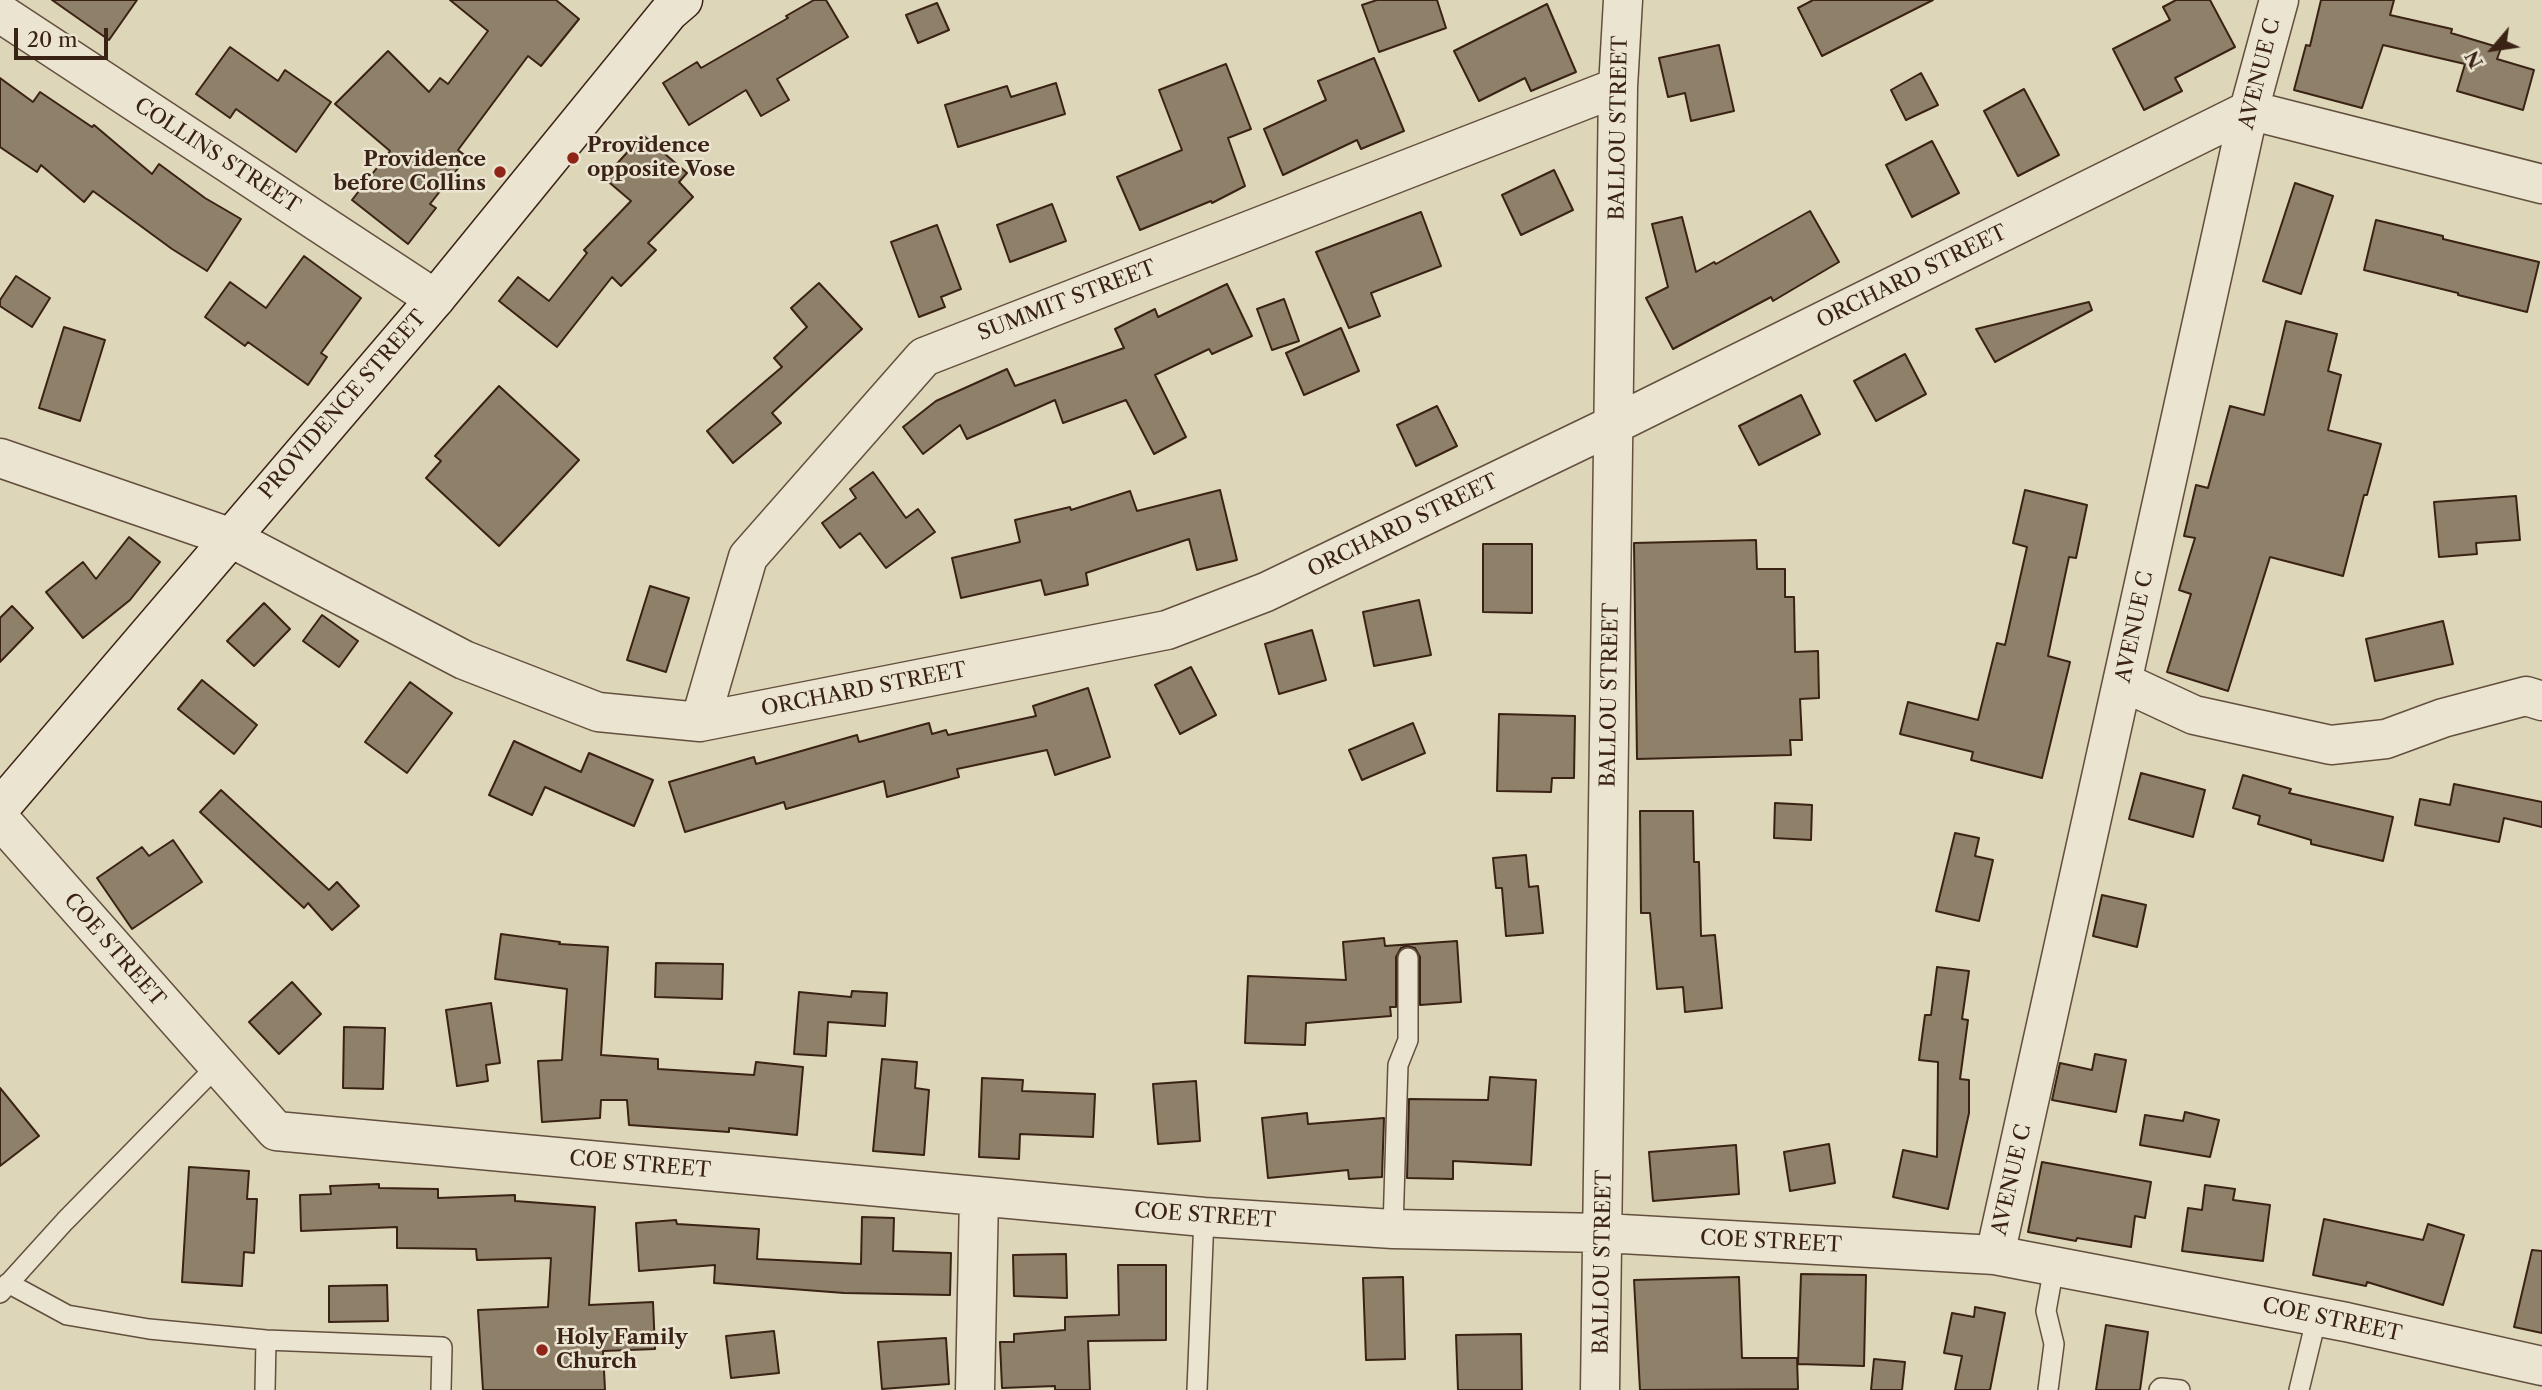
<!DOCTYPE html>
<style>
body{margin:0}
#map{position:relative;width:2542px;height:1390px;overflow:hidden;background:#ded6b8;font-family:"Libre Caslon Text",serif}
canvas{display:block}
.north{position:absolute;left:2458px;top:14px;width:70px;height:70px;-webkit-text-stroke:5px #eae4d1;paint-order:stroke;rotate:241deg;font-size:19px;font-weight:700;line-height:28px;text-align:center;color:#3a2214}
.north::after{content:'';display:block;margin:auto;width:24px;height:32px;background:#3a2214;clip-path:polygon(50% 0,100% 100%,50% 72%,0 100%)}
.scale{position:absolute;left:14px;top:28px;width:94px;height:32px;box-sizing:border-box;border:4px solid #3a2214;border-top:0;padding-left:9px;font-size:21px;line-height:24px;white-space:nowrap;color:#3a2214;-webkit-text-stroke:5px #eae4d1;paint-order:stroke}
</style>
<div id="map">
<canvas width="2542" height="1390"></canvas>
<div class="north">N</div>
<div class="scale">20 m</div>
</div>
<script>
const g = document.querySelector('canvas').getContext('2d');
g.lineJoin = 'round';
function fill(path, color) {
  g.fillStyle = color;
  g.fill(path, 'evenodd');
}
function strokePath(path, color, width, dash) {
  g.strokeStyle = color;
  g.lineWidth = width;
  g.lineCap = dash ? 'butt' : 'round';
  g.setLineDash(dash || []);
  g.stroke(path);
}
function write(font, color, halo, rows, align = 'center') {
  g.font = font + ' "Libre Caslon Text",serif';
  g.lineWidth = 5;
  g.setLineDash([]);
  g.textBaseline = 'middle';
  g.strokeStyle = halo;
  g.fillStyle = color;
  for (const [text, x, y, turn = 0] of rows) {
    g.save();
    g.translate(x, y);
    g.rotate((+turn || 0) * Math.PI / 180);
    g.textAlign = isNaN(turn) ? turn : align;
    if (halo) g.strokeText(text, 0, 0);
    g.fillText(text, 0, 0);
    g.restore();
  }
}
const building = new Path2D(`
 M52,0H137L109,40Z
 M450,0H556L579,19L541,66L528,56L458,150L467,157L430,204L436,208L408,244L352,200L390,151L335,104L388,51L429,92L440,78L448,84L488,31Z
 M814,0H826L848,37L777,79L789,100L761,116L746,90L689,125L663,83L697,62L701,68L788,18L786,16Z
 M1377,0H1437L1446,28L1379,52L1362,5Z
 M1813,0H1933L1822,56L1798,8Z
 M2176,0H2210L2235,47L2175,78L2182,91L2144,110L2113,49L2170,20L2163,7Z
 M2321,0H2394L2390,15L2452,29L2451,33L2501,48L2497,59L2534,70L2523,110L2457,91L2465,64L2383,45L2362,108L2294,90L2306,45L2310,46Z
 M937,3L949,30L918,43L906,15Z
 M1547,4L1576,72L1531,91L1525,78L1479,101L1454,51Z
 M1719,45L1734,111L1691,121L1685,93L1668,97L1659,58Z
 M230,47L278,81L285,70L331,102L296,152L236,109L230,118L196,94Z
 M1374,58L1404,131L1361,149L1357,140L1283,175L1264,129L1326,100L1318,81Z
 M1226,64L1251,129L1228,138L1245,186L1212,203L1211,201L1140,230L1117,177L1182,150L1159,90Z
 M1921,73L1938,105L1906,120L1891,90Z
 M0,78L33,102L40,92L92,127L94,125L152,174L159,164L205,198L241,219L207,271L172,249L93,191L84,202L41,165L37,172L0,147Z
 M1056,83L1065,114L958,147L945,105L1007,86L1011,97Z
 M2024,89L2059,155L2018,176L1984,111Z
 M643,135L687,173L679,182L693,197L648,243L656,250L621,286L612,277L557,347L499,301L518,277L549,301L587,253L584,250L631,201L604,178Z
 M1932,141L1959,193L1912,217L1886,165Z
 M1554,170L1573,210L1521,235L1502,195Z
 M2295,183L2333,196L2301,294L2263,281Z
 M1052,204L1066,241L1010,262L997,225Z
 M1810,211L1839,262L1773,301L1771,297L1673,349L1646,298L1668,287L1652,224L1682,217L1696,272L1714,262L1716,264Z
 M1421,212L1441,266L1371,293L1380,316L1349,328L1316,252Z
 M2376,220L2443,236V239L2539,262L2527,312L2458,295V293L2364,270Z
 M937,225L961,289L941,297L945,307L919,317L891,242Z
 M304,256L361,298L321,353L327,357L308,385L248,342L245,346L205,317L230,282L266,308Z
 M16,276L50,298L32,327L0,306V300Z
 M819,283L862,329L772,413L781,423L733,463L707,431L782,367L774,358L807,327L791,308Z
 M1227,284L1252,336L1212,354L1209,349L1155,375L1186,437L1154,454L1126,400L1063,423L1055,400L967,439L960,425L923,454L903,427L936,401L1007,369L1015,386L1124,348L1115,329L1155,309L1158,317Z
 M1284,299L1299,341L1272,350L1257,309Z
 M2089,302L2092,310L1995,362L1976,329Z
 M2286,321L2337,334L2328,371L2341,375L2328,430L2381,444L2367,495H2364L2343,576L2270,557L2228,691L2167,672L2191,594L2179,590L2195,538L2184,536L2196,485L2208,488L2230,406L2264,415Z
 M64,327L105,340L80,421L39,408Z
 M1341,328L1359,371L1304,395L1286,353Z
 M1905,354L1926,394L1876,421L1854,381Z
 M499,386L579,460L499,546L426,478L441,461L435,456Z
 M1801,395L1820,434L1759,465L1739,426Z
 M1437,406L1457,446L1416,466L1397,425Z
 M873,472L906,518L918,509L935,532L886,568L860,533L840,548L822,523L856,498L850,489Z
 M1220,490L1237,560L1197,570L1189,539L1086,573L1088,585L1045,595L1041,580L961,598L952,558L1020,542L1015,520L1070,507L1071,510L1130,491L1137,511Z
 M2025,490L2087,505L2076,558L2069,557L2048,656L2070,662L2042,778L1971,760L1973,752L1900,734L1908,702L1978,720L1997,643L2005,645L2027,547L2013,543Z
 M2516,496L2520,540L2476,543L2477,554L2439,557L2434,502Z
 M129,537L160,562L130,600L83,638L46,592L83,562L96,579Z
 M1756,540L1757,569H1785V597H1794L1795,652L1818,651L1819,698L1800,699L1802,740H1790L1791,755L1637,759L1634,543Z
 M1483,544H1532V613L1483,612Z
 M650,586L689,598L666,672L627,660Z
 M1419,600L1431,655L1374,666L1363,612Z
 M264,603L290,629L254,666L227,641Z
 M12,606L33,628L0,662V618Z
 M322,615L358,641L339,667L303,641Z
 M2443,621L2453,664L2375,681L2366,639Z
 M1312,630L1326,680L1279,694L1265,644Z
 M1191,667L1216,715L1180,734L1155,685Z
 M202,680L257,725L234,754L178,709Z
 M410,682L452,713L407,773L365,742Z
 M1088,688L1110,757L1055,775L1047,750L957,769L959,777L887,797L884,781L786,809L784,802L685,832L669,782L754,757L756,764L857,735L859,742L929,723L932,734L946,730L948,735L1036,716L1033,706Z
 M1499,714L1575,716L1574,778H1552L1551,792L1497,791Z
 M1413,723L1425,753L1362,780L1349,750Z
 M514,741L581,772L589,753L653,780L634,826L545,787L532,815L489,795Z
 M2141,773L2205,790L2193,837L2129,819Z
 M2243,775L2291,789L2289,793L2393,817L2383,861L2311,844V840L2258,824L2260,816L2233,808Z
 M2454,784L2542,802V827L2504,818L2499,842L2415,825L2420,799L2450,805Z
 M221,790L329,890L337,882L359,906L332,930L308,903L304,908L200,812Z
 M1775,803L1812,805L1811,840L1774,838Z
 M1640,811H1693L1694,862H1699L1701,936L1715,935L1722,1008L1685,1012L1683,987L1657,989L1650,913H1641Z
 M1955,833L1979,838L1975,856L1993,860L1979,921L1936,911Z
 M173,840L202,882L132,929L97,878L142,847L149,856Z
 M1526,855L1529,887L1538,886L1543,933L1506,936L1502,888H1496L1493,858Z
 M2102,895L2146,905L2137,947L2093,936Z
 M501,934L560,942L559,944L608,947L601,1055L658,1059V1069L754,1075L756,1062L803,1067L797,1135L729,1128V1132L629,1125L627,1100H601L600,1118L542,1122L538,1061L562,1060L567,989L495,979Z
 M1384,938L1385,946L1457,941L1461,1002L1420,1005V957L1415,948L1407,946L1401,948L1396,957V1007H1390L1391,1016L1306,1023L1305,1045L1245,1043L1248,976L1346,980L1343,942Z
 M656,963L723,964L722,999L655,997Z
 M1937,967L1969,971L1962,1019L1968,1020L1960,1079L1969,1080V1113L1948,1209L1893,1197L1903,1150L1937,1157L1938,1062L1919,1060L1925,1015H1931Z
 M292,982L321,1014L279,1054L249,1022Z
 M852,991L887,993L885,1026L828,1022L826,1056L794,1054L799,992L851,997Z
 M491,1003L500,1063L486,1065L488,1081L457,1086L446,1010Z
 M344,1027L385,1028L383,1089L343,1088Z
 M2095,1054L2126,1060L2116,1112L2052,1100L2060,1063L2092,1070Z
 M882,1059L917,1062L915,1088L929,1090L924,1155L873,1151Z
 M1490,1077L1536,1080L1531,1165L1453,1161V1179L1407,1178L1409,1099L1488,1100Z
 M982,1078L1023,1080L1022,1091L1095,1094L1093,1137L1020,1134L1019,1159L979,1157Z
 M1196,1081L1200,1141L1158,1144L1153,1084Z
 M0,1088L39,1136L0,1166Z
 M2185,1112L2219,1120L2210,1157L2140,1145L2145,1115L2183,1121Z
 M1307,1113L1308,1124L1384,1118L1382,1177L1349,1179L1348,1170L1268,1178L1262,1118Z
 M1829,1144L1835,1183L1790,1191L1784,1152Z
 M1736,1145L1739,1194L1653,1201L1649,1152Z
 M2042,1162L2151,1182L2145,1218L2135,1216L2131,1247L2077,1238L2076,1241L2028,1232Z
 M189,1167L249,1171L247,1199H257L254,1253L244,1252L242,1286L182,1282Z
 M379,1184V1188L438,1189V1198L515,1195V1201L595,1207L589,1305L653,1302L655,1349L603,1351L605,1390H483L478,1310L548,1307L551,1258L477,1260L476,1249L397,1248V1227L301,1231L300,1195L331,1194L330,1186Z
 M2205,1185L2235,1189L2233,1200L2270,1205L2263,1261L2182,1251L2188,1208L2202,1210Z
 M862,1217L894,1218L893,1251L951,1253L950,1295L844,1293L714,1283L715,1265L639,1271L636,1223L676,1220L677,1224L759,1229L757,1259L861,1264Z
 M2324,1219L2423,1240L2428,1224L2464,1235L2443,1305L2367,1282L2366,1286L2313,1275Z
 M2532,1250L2542,1251V1333L2514,1327Z
 M1066,1254L1067,1298L1014,1296L1013,1255Z
 M1118,1265H1166V1340L1088,1341L1090,1390H1055V1386L1002,1388L1000,1342H1014V1334L1065,1330V1317L1119,1315Z
 M1801,1274L1866,1275L1864,1366L1798,1364Z
 M1403,1277L1405,1359L1366,1360L1363,1278Z
 M1739,1277L1742,1358H1797L1798,1389L1640,1390L1634,1280Z
 M387,1285L388,1321L329,1322V1286Z
 M1975,1307L2005,1313L1990,1390H1955L1962,1356L1944,1353L1952,1313L1974,1317Z
 M2106,1325L2148,1332L2140,1390H2096Z
 M774,1331L779,1373L731,1378L726,1336Z
 M1521,1334L1522,1390H1458L1456,1335Z
 M946,1338L949,1384L882,1389L878,1342Z
 M1874,1359L1905,1362L1902,1390H1871Z`);
fill(building, '#8f8069');
strokePath(building, '#3a2214', 2);
const lane = new Path2D(`
 M1393,1229L1398,1065L1408,1040V958
 M8,1283L67,1315L149,1329L266,1340L442,1347L441,1390
 M0,1293L65,1221L217,1066
 M265,1390L266,1340
 M1197,1390L1204,1217
 M2048,1390L2054,1344L2046,1311L2054,1267
 M2159,1390L2161,1388L2180,1390
 M2299,1390L2317,1316`);
const street = new Path2D(`
 M0,13L435,299
 M0,458L229,537L464,660L598,712L700,722L1167,630L1266,592L1615,424L2249,110L2542,184
 M2123,682L2194,715L2331,745L2386,739L2443,718L2526,696L2542,701
 M700,722L748,557L924,357L1618,87
 M0,819L276,1131L1204,1217L1393,1229L1604,1233L1995,1255L2346,1322L2542,1366
 M1995,1255L2249,110L2279,0
 M975,1390L979,1196
 M1600,1390L1618,87L1623,0`);
const secondary = new Path2D(`
 M0,808L435,299L669,12L683,0`);
strokePath(lane, '#634f3d', 22);
strokePath(street, '#634f3d', 41);
strokePath(secondary, '#3a2214', 41);
strokePath(lane, '#eae4d1', 19);
strokePath(street, '#eae4d1', 38);
strokePath(secondary, '#eae4d1', 38);
for (const [x, y, r, color] of [
 [573,158,7,"#8f2418"],
 [500,172,7,"#8f2418"],
 [542,1350,7,"#8f2418"]
]) {
  const dot = new Path2D();
  dot.arc(x, y, r, 0, 2 * Math.PI);
  g.fillStyle = color;
  g.fill(dot);
  strokePath(dot, '#eae4d1', 2.5);
}
write('21px', '#3a2214', '#eae4d1', [
 ["AVENUE C",2260,74,-76],
 ["BALLOU STREET",1619,128,-89],
 ["COLLINS STREET",217,156,33],
 ["ORCHARD STREET",1912,277,-26],
 ["SUMMIT STREET",1067,301,-21],
 ["PROVIDENCE STREET",343,405,-49],
 ["ORCHARD STREET",1403,526,-26],
 ["AVENUE C",2135,627,-78],
 ["ORCHARD STREET",864,690,-11],
 ["BALLOU STREET",1610,695,-89],
 ["COE STREET",114,950,49],
 ["COE STREET",640,1165,5],
 ["AVENUE C",2012,1180,-77],
 ["COE STREET",1205,1216,4],
 ["COE STREET",1771,1242,3],
 ["BALLOU STREET",1603,1262,-89],
 ["COE STREET",2332,1320,12]
]);
write('bold 21px', '#3a2214', '#eae4d1', [
 ["Providence",587,146],
 ["opposite Vose",587,170],
 ["Providence",486,160,"right"],
 ["before Collins",486,184,"right"],
 ["Holy Family",556,1338],
 ["Church",556,1362]
], 'left');
</script>
